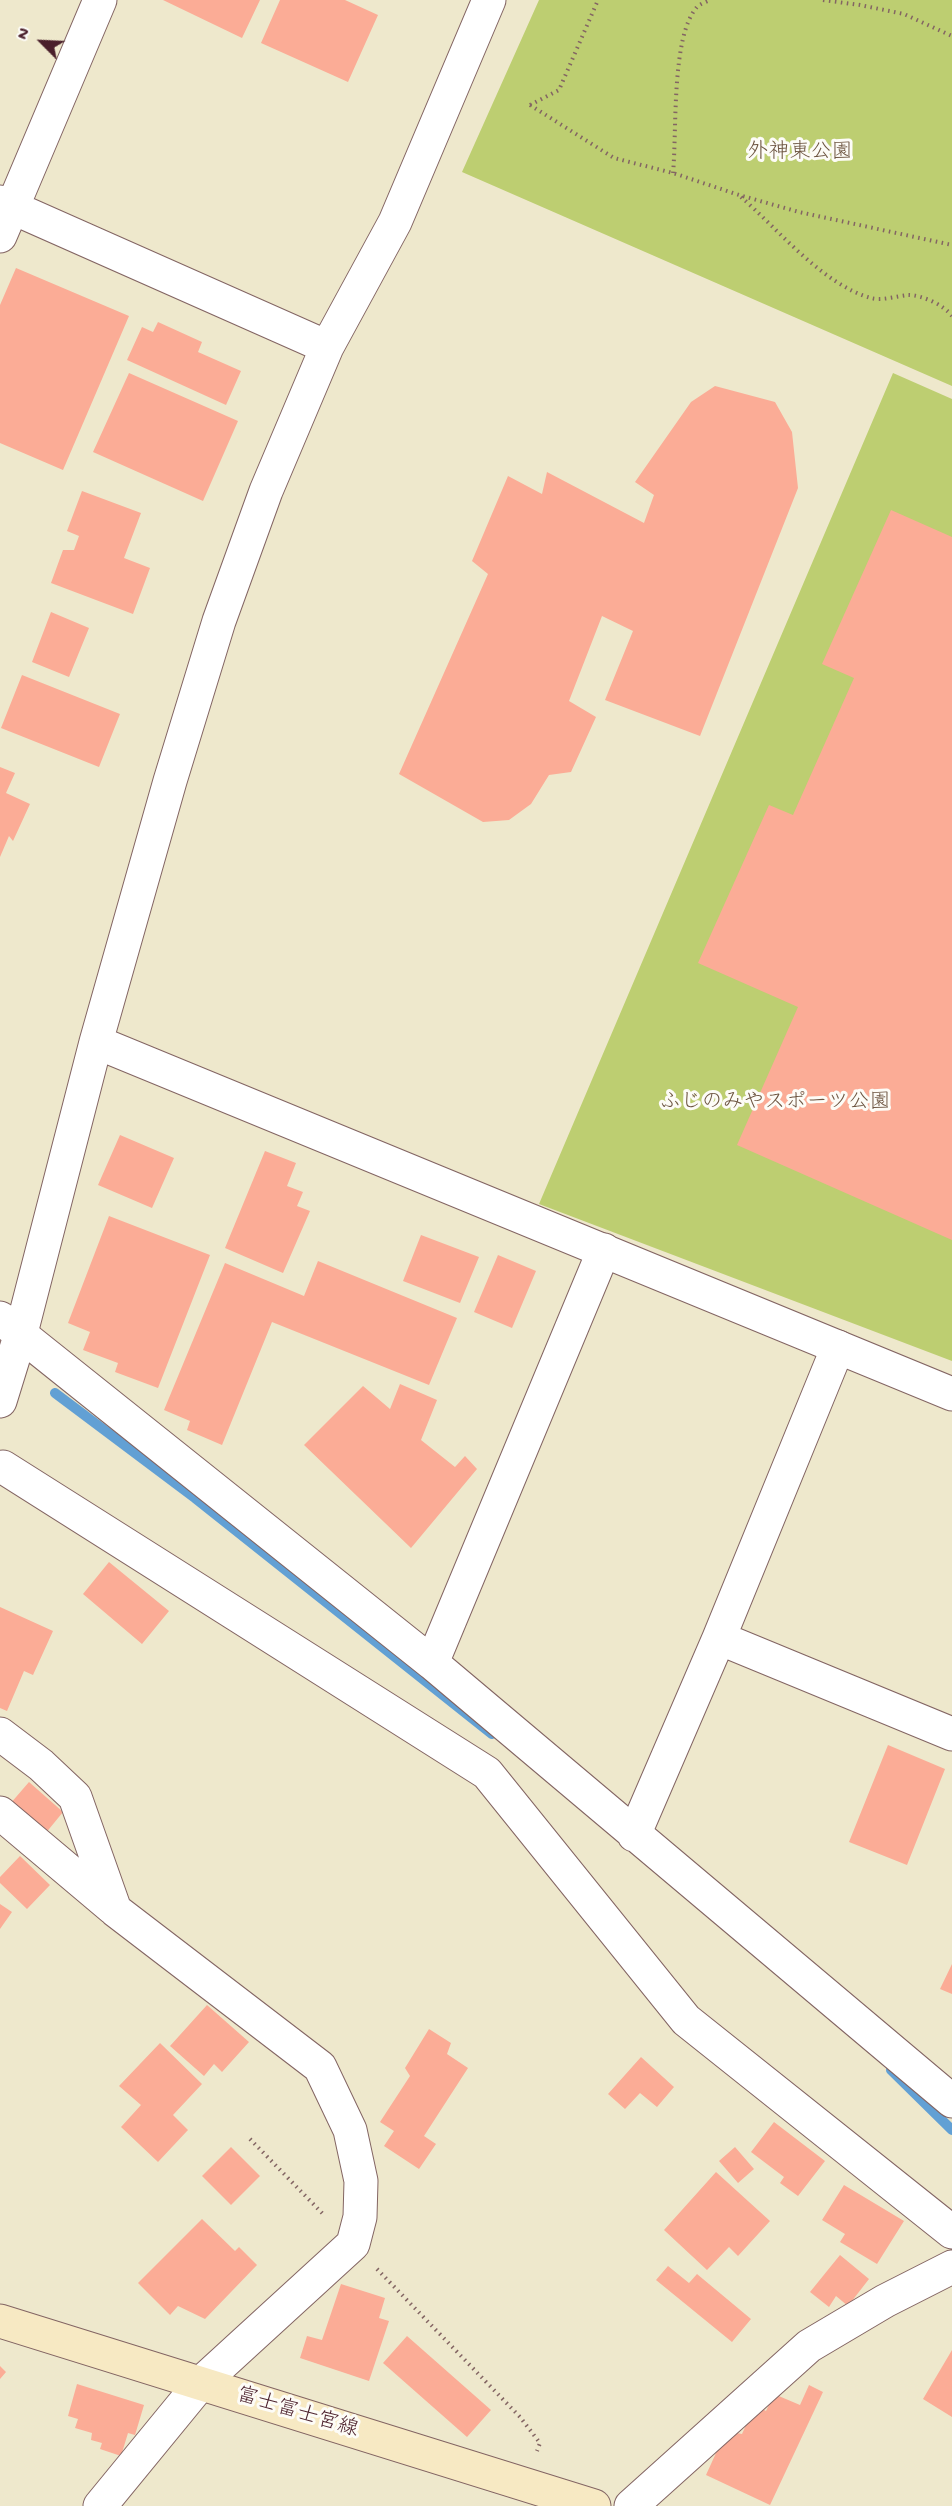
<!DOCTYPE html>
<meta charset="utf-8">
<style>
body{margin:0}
#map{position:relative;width:952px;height:2506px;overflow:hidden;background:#eee8cc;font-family:"Gochi Hand",sans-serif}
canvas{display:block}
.north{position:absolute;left:12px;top:12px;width:60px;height:60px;-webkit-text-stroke:4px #fdfcf7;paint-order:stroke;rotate:294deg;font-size:16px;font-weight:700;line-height:24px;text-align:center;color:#4a1f2b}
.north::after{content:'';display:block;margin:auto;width:21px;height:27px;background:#4a1f2b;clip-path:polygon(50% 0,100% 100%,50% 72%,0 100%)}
</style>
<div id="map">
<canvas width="952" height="2506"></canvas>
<div class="north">N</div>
</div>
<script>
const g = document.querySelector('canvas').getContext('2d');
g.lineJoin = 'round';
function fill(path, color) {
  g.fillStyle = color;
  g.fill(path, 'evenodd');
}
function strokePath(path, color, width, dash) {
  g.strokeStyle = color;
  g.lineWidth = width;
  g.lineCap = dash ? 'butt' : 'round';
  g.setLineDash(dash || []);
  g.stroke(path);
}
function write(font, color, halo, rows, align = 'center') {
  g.font = font + ' "Gochi Hand","Klee One",sans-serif';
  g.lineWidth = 6;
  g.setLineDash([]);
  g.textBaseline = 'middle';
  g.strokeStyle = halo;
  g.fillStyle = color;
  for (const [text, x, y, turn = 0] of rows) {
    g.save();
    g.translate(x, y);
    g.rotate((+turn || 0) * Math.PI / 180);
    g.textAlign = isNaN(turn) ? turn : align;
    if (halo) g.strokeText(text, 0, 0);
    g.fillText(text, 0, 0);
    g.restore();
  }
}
fill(new Path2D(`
 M539,0H952V386L462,172Z
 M893,373L952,399V1361L539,1204Z`), '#bdce71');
strokePath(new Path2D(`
 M55,1393L195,1498L492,1734
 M891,2070L952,2130`), '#62a0d4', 10);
fill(new Path2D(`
 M163,0H260L242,38Z
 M280,0H345L378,15L348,82L261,43Z
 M16,268L129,316L63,470L0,443V305Z
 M158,322L202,342L198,352L241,371L226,405L127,360L142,327L153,332Z
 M129,373L238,421L203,501L93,452Z
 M715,386L775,402L792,432L798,488L700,736L605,700L633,631L602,616L569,701L596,717L571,772L549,775L531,804L509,820L483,822L399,774L488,574L472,561L508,476L542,494L547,472L644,523L654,495L635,482L691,402Z
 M82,491L141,513L124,558L150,568L133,614L51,583L63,550H74L79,536L67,531Z
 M891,510L952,537V1240L737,1145L798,1007L698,963L769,805L793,815L854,678L822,664Z
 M51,612L89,628L69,677L32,662Z
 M22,675L120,714L99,767L1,728Z
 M0,767L15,773L6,793L30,804L13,841L9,836L0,857Z
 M120,1135L174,1158L152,1208L98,1185Z
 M265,1151L296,1163L287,1186L303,1192L297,1206L310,1211L283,1273L225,1248Z
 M109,1216L210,1255L158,1388L115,1372L118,1363L83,1350L90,1332L68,1323Z
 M421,1235L479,1257L460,1303L403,1281Z
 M498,1255L536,1271L512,1328L474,1312Z
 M318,1261L457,1318L429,1385L272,1322L222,1445L187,1430L190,1421L164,1410L225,1263L304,1296Z
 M400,1384L437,1400L421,1440L455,1467L465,1456L477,1469L411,1548L304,1445L363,1386L390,1409Z
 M109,1562L169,1611L142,1644L83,1594Z
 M0,1607L53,1631L33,1675L24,1671L7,1711L0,1708Z
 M888,1745L945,1769L907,1865L849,1842Z
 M29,1782L63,1812L45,1834L10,1804Z
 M20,1856L50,1885L27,1909L0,1883V1877Z
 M0,1904L12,1912L0,1929Z
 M952,1964V1994L940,1989Z
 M207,2005L249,2042L222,2072L214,2064L204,2076L170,2046Z
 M429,2029L451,2043L447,2054L468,2068L424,2136L436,2144L419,2169L384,2146L394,2131L380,2122L410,2076L405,2068Z
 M160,2043L202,2084L173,2115L188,2130L158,2162L121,2127L141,2105L119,2086Z
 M641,2057L674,2087L657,2107L640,2093L625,2109L608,2094Z
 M774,2122L825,2161L798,2196L780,2183L784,2177L751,2152Z
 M231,2147L260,2176L231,2205L202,2176Z
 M735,2147L754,2169L738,2183L719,2161Z
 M716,2172L770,2221L738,2256L729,2247L707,2270L664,2230Z
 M844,2185L904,2221L877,2264L840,2242L845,2234L822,2220Z
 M202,2219L235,2251L239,2247L257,2265L205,2319L178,2306L170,2315L138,2283Z
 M840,2255L869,2279L848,2306L836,2296L829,2307L810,2292Z
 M668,2266L689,2283L697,2274L751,2319L732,2342L656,2280Z
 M341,2284L385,2298L379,2318L389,2321L369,2381L300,2358L307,2336L322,2340Z
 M407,2336L491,2410L467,2437L383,2363Z
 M952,2350V2417L923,2399Z
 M0,2366L6,2372L0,2379Z
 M77,2384L144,2405L135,2435L128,2433L121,2456L100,2449L102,2443L91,2440L92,2433L75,2428L78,2419L68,2416Z
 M809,2385L823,2392L770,2505L706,2475L726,2431L742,2434L755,2405L766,2411L774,2394L800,2405Z`), '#fbac96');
const minor = new Path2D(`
 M0,236L12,208
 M0,1318L432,1663L952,2101
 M0,1401L21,1333
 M3,1467L487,1773L686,2020L952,2232
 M719,1638L952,1734
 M432,1663L604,1250
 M0,1734L41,1765L75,1797L115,1910L320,2067L350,2130L361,2181L360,2217L353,2244L200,2384L100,2506
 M0,1813L113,1908
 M634,1835L719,1638L838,1347
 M631,2506L809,2346L885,2301L952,2267`);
const tertiary = new Path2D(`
 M0,202L327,347
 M12,208L100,0
 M96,1042L952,1394
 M21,1333L96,1042L170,781L219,621L266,491L327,347L395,222L489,0`);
const secondary = new Path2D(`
 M0,2321L594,2506`);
strokePath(minor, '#836563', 35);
strokePath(tertiary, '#836563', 35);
strokePath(secondary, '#836563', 35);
strokePath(new Path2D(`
 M823,0L860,5L904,14L952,36
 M530,105L614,158L673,173L739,195L799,212L952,245
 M530,105L559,90L598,0
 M673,173C677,132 671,36 697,7C700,4 706,2 710,0
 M741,197C778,229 823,285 871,298C882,301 897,296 908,295C922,295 944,305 952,316
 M250,2139L323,2214
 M377,2269L520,2417L540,2443L537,2451`), '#836563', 4, [1.5, 4.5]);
strokePath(minor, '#fff', 33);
strokePath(tertiary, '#fff', 33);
strokePath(secondary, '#f7e9c3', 33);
write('21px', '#6c5440', '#fdfcf7', [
 ["外神東公園",800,154],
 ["ふじのみやスポーツ公園",775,1104]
]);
write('21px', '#4a1f2b', '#fdfcf7', [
 ["富士富士宮線",297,2414,17]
]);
</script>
